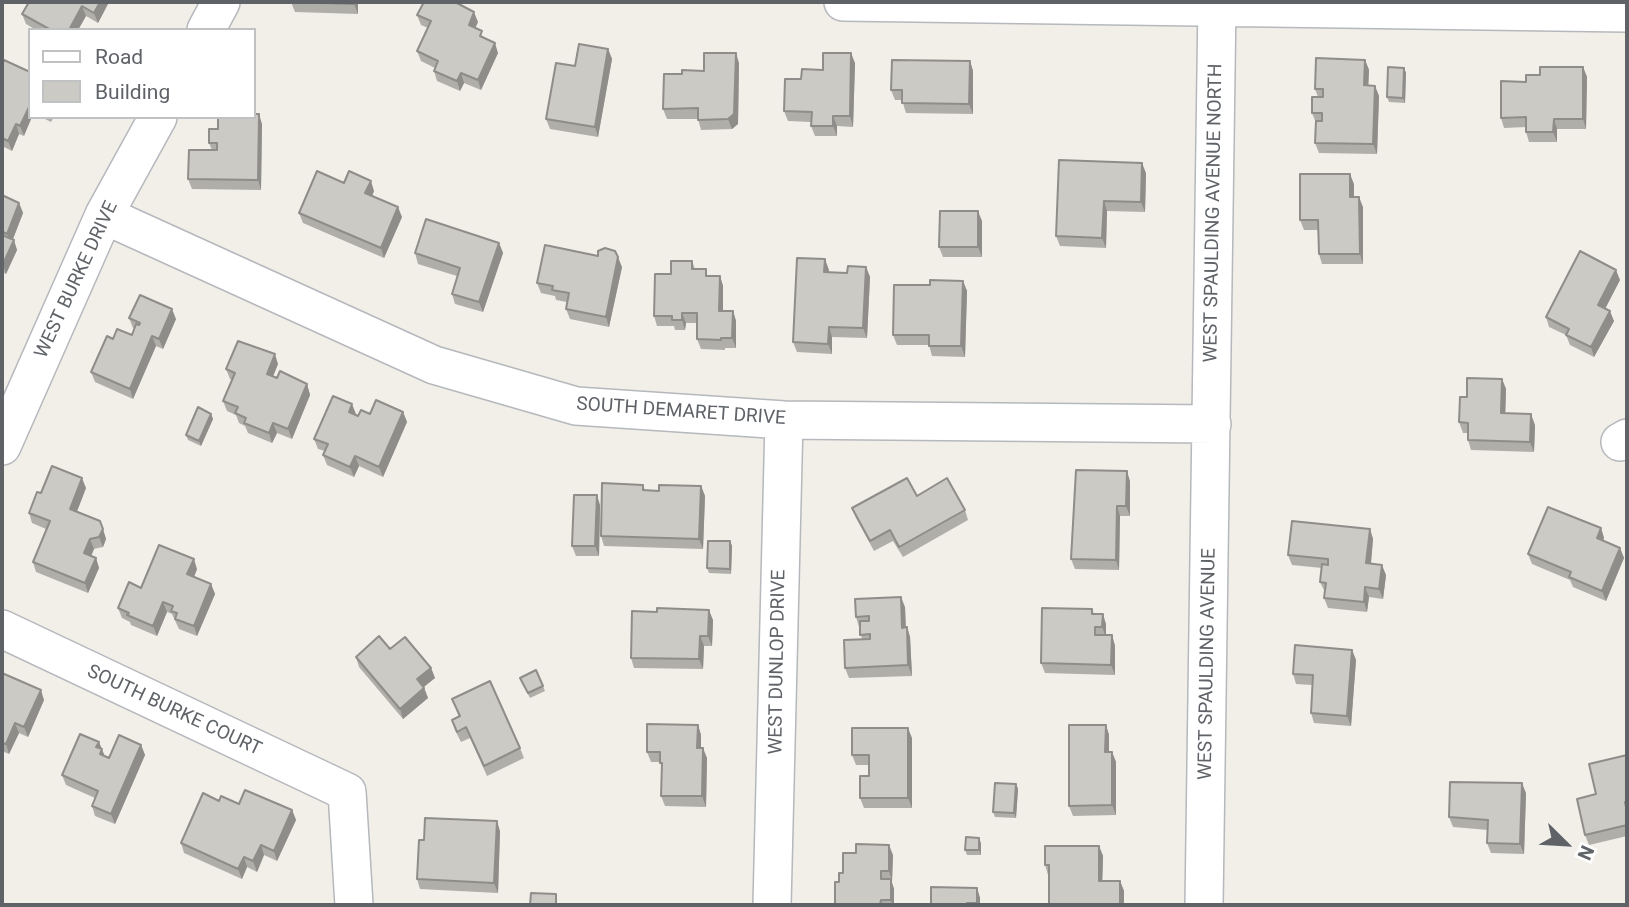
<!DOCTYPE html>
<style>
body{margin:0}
#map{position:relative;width:1629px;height:907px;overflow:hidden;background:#f1efe8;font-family:Roboto,sans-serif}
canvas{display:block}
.frame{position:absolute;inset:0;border:4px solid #5f6368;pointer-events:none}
.legend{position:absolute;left:28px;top:28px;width:228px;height:91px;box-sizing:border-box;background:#fff;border:2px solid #bfc1c3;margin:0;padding:9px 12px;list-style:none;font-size:21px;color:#5f6368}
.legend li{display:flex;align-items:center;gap:14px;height:35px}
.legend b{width:35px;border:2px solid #bfc1c3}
.north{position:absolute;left:1531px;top:809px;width:70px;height:70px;-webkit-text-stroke:5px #fff;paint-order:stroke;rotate:114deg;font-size:19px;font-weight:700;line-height:28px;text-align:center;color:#5f6368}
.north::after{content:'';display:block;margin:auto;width:24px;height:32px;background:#5f6368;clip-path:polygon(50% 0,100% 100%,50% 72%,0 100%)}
</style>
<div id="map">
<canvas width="1629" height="907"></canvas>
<div class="frame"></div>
<ul class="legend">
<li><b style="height:9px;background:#fff"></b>Road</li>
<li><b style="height:19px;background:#cccac5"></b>Building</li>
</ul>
<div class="north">N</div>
</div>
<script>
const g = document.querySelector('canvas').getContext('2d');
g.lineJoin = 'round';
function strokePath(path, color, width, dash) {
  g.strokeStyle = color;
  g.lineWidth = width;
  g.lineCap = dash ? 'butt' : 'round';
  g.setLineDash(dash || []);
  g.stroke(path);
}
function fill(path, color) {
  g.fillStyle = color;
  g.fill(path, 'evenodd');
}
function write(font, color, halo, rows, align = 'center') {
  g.font = font + ' Roboto,sans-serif';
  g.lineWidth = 5;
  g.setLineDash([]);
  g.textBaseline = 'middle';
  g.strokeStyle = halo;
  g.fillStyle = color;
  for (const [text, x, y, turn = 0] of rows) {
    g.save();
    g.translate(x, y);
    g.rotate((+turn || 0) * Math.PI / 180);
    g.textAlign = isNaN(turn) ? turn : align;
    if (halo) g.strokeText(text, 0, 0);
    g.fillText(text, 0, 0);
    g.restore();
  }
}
const minor = new Path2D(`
 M843,2L1627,13
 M206,30L221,2
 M104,215L434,365L576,406L784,420L1212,424
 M1620,442L1627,438
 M2,446L104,215L158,117
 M2,629L347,792L354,905
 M772,905L784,420
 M1204,905L1217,2`);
strokePath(minor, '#b5b8bc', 40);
strokePath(minor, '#fff', 37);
fill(new Path2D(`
 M109,2L98,23L86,16L78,30H36L26,24L22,14Z
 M291,2H358V14L295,12Z
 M417,15L478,22L475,28L498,53L481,90L464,83L460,91L437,81L434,71L435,68L421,61L417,51L428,28L421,25Z
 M608,49L612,59L598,137L550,129L546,119Z
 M1365,60L1369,70L1368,85L1375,86L1379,96L1377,154L1319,153L1315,143L1316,123L1312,113L1318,97L1315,89Z
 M970,61L973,71V114L906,113L902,100H895L891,90Z
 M739,63L738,124L732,129L701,130L698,119H667L663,109L682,74Z
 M855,63L853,127L837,126V136H815L811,126V122L788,121L784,111L801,79L823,70Z
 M2,66L24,136L19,134L12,151L2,146Z
 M1583,67L1587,77L1586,129H1557V142H1529L1526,132V127L1504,128L1501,118L1526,82L1540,75Z
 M1404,68L1406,73L1405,103L1389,102L1387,97Z
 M41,117H54L51,122Z
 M262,124L261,190L192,189L188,179L212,150L209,143L218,129Z
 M1059,160L1146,173L1145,212L1107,211L1106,248L1060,246L1056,236Z
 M344,183L374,191L372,196L402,217L384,258L303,223L299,213Z
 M1354,184V197L1363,207V264H1322L1319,254L1318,230H1304L1300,220Z
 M2,195L19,203L23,213L13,239L17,250L6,274L2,272Z
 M982,221V257H943L939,247Z
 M499,243L503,253L483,312L455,304L452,294L457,276L418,264L415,253Z
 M598,256L622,267L609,327L570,319L566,309L567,302L556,300L555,296L541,293L537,283Z
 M692,261L695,269L708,276H720L723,286V311H733L736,321V348H725V350L701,349L697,339V323H686L685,330H675L674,326H657L654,316L671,274Z
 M866,267L870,277L867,338L832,337V354L797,352L793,342L829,270L828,272L847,273Z
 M1620,280L1605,308L1614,321L1594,357L1570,345L1566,335L1549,327L1546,317Z
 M963,281L967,291L965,357L932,356L929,345H897L893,335L930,285Z
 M129,318L176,319L163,349L156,346L133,399L95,382L91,372L113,339L132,335L134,329L133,328Z
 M278,364L273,376L307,384L310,395L292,439L277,433L272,443L248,433L245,426L239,423L236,415L227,411L223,401L232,380L230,379L226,369Z
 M1502,379L1506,389L1505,414L1535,425L1534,452L1471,450L1468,440V433H1463L1459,422L1467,397Z
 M403,412L407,422L383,477L359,466L354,477L327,465L323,455L325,451L318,449L314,439L356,414L358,416Z
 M211,414L213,419L201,446L188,440L186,435Z
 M1130,481V516H1120L1119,570L1075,569L1071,559Z
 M643,485L645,490L659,491L701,486L705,496L703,549L604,546L601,536Z
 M86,488L77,511L100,521L106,539L103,547L94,549L91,556L96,558L99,568L88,593L36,572L33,562L46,529L32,523L29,513L41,493Z
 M917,496L965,510L968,520L903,557L893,541L874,551L856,518L852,508Z
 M600,505L599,556H576L572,546Z
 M1601,528L1604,538L1603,541L1620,548L1624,558L1606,601L1573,587L1570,580L1532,564L1528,554Z
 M1370,529L1373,539L1371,564L1386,575L1383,599L1369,597L1367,612L1328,608L1324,598L1325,592L1320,582L1322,568L1292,565L1288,555Z
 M730,541L732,546L731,574L709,573L707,568Z
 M197,569L194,577L211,584L215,594L197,636L179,629L172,614L167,612L157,636L131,625L130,622L122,618L118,608L141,588Z
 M905,607L906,627H907L910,637L912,676L849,678L845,668L862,639L859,627L856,617Z
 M1092,609L1094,614L1106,624V635H1112L1115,646V675L1045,673L1041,663Z
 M713,620L712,646H704L703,669L634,668L631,658Z
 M390,649L431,668L435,678L424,687L428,698L403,719L359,667L356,657Z
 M1352,650L1356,660L1351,726L1314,723L1311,713L1312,685L1296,684L1293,674Z
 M2,673L44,700L28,737L19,733L9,754L2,751Z
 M522,683L543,686L545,691L530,698Z
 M452,699L520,748L524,758L487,776L470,738L461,742L455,730L452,720L459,717Z
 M698,725L701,735V748L707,758L706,807L665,806L661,796L662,768L660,762H651L647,752Z
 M1106,725L1109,735V752H1112L1116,762V815L1073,816L1069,806Z
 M912,738V808H864L860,798L869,776V765H856L852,755Z
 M99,742L104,756L109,758L141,745L145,755L115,824L95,816L92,806L95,798L66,785L62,775Z
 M1627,755V836L1589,845L1585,835L1596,794Z
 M1016,784L1018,789L1016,818L995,817L993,812Z
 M1526,793L1524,854L1491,853L1487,843L1488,830L1453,827L1449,817Z
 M219,801L292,810L296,820L277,861L264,855L257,872L247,867L242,879L184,853L181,843Z
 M500,831L498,893L420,889L417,879L424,840Z
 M981,843V855H967L965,850Z
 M1099,846L1103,856L1102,881H1120L1124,891V905H1049L1048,875L1045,865Z
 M893,855L892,881H891L894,889V905H835L839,882Z
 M977,888L980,898V905H931Z`), '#afaea9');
fill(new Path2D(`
 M100,2H109L98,23L94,13Z
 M354,2H358V14L354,4Z
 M82,6L86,16L78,30H69Z
 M474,12L478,22L472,35L469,25Z
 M495,43L498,53L481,90L478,80Z
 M608,49L612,59L598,137L595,127Z
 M736,53L739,63L738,124L732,129L728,119Z
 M851,53L855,63L853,127L850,116Z
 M1365,60L1369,70L1368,95L1364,85Z
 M970,61L973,71V114L969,104Z
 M1583,67L1587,77L1586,129L1583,119Z
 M1404,68L1406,73L1405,103L1403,98Z
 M461,73L464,83L460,91L457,81Z
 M1375,86L1379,96L1377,154L1373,144Z
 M30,105V117H32L24,136L20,126Z
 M259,114L262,124L261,190L258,180Z
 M833,116L837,126V136L833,126Z
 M1554,119L1557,129V142L1553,132Z
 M16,124L19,134L12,151L8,141Z
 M1142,163L1146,173L1145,212L1141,202Z
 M1350,174L1354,184V207L1350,197Z
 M371,181L374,191L369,203L365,193Z
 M1359,197L1363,207V264L1360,254Z
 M1104,201L1107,211L1106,248L1102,238Z
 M19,203L23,213L11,244L7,234Z
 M398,207L402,217L384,258L381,248Z
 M978,211L982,221V257L978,247Z
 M14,240L17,250L6,274L3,264Z
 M499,243L503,253L483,312L479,302Z
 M618,257L622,267L609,327L606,317Z
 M825,259L829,270L828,282L824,272Z
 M866,267L870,277L867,338L863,328Z
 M1616,270L1620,280L1602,315L1598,305Z
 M720,276L723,286V321L719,311Z
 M963,281L967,291L965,357L961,346Z
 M172,309L176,319L163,349L159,339Z
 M733,311L736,321V348L732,338Z
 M1610,311L1614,321L1594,357L1591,347Z
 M682,313L686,323L685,330L682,320Z
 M829,327L832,337V354L828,344Z
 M152,336L156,346L133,399L130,389Z
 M275,354L278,364L270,384L267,374Z
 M1502,379L1506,389L1505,424L1501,413Z
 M307,384L310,395L292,439L288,429Z
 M352,404L356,414L353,422L349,412Z
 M403,412L407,422L383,477L379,467Z
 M211,414L213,419L201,446L199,441Z
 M1531,414L1535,425L1534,452L1530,442Z
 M273,423L277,433L272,443L269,433Z
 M355,456L359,466L354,477L350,467Z
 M1127,471L1130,481V516L1126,506Z
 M82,478L86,488L74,519L70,509Z
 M701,486L705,496L703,549L699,539Z
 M597,495L600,505L599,556L595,546Z
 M1117,506L1120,516L1119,570L1116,560Z
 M1601,528L1604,538L1600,548L1597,538Z
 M103,529L106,539L103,547L99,537Z
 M1370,529L1373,539L1370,573L1366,563Z
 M90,539L94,549L88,563L84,553Z
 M730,541L732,546L731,574L730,569Z
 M1620,548L1624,558L1606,601L1602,591Z
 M96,558L99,568L88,593L85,583Z
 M194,559L197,569L191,584L187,574Z
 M1382,565L1386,575L1383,599L1379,589Z
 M211,584L215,594L197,636L194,626Z
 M1365,587L1369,597L1367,612L1364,602Z
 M901,597L905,607L906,638L902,628Z
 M163,602L167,612L157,636L153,626Z
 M709,610L713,620L712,646L708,636Z
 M1103,614L1106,624V637L1102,627Z
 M907,627L910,637L912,676L908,665Z
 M1112,635L1115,646V675L1111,665Z
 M700,636L704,646L703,669L699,659Z
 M1352,650L1356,660L1351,726L1347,716Z
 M431,668L435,678L421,689L417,679Z
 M424,688L428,698L403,719L400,709Z
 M41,690L44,700L28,737L24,727Z
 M15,723L19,733L9,754L6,744Z
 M698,725L701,735V758L697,748Z
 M1106,725L1109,735V762L1105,752Z
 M908,728L912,738V808L908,798Z
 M99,742L106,759L104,764L96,747Z
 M141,745L145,755L115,824L111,814Z
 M703,748L707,758L706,807L702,796Z
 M1112,752L1116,762V815L1112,805Z
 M1522,783L1526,793L1524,854L1520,844Z
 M1016,784L1018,789L1016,818L1014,813Z
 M292,810L296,820L277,861L274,851Z
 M497,821L500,831L498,893L494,883Z
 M979,838L981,843V855L979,850Z
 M261,845L264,855L257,872L253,861Z
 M889,845L893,855L892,881L889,871Z
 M1099,846L1103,856L1102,891L1099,881Z
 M244,857L247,867L242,879L238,869Z
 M891,879L894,889V905H892L891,900Z
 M1120,881L1124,891V905H1120Z
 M977,888L980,898V905H977Z`), '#8f8d8a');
const building = new Path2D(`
 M29,2H100L94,13L82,6L69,30H51L22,14Z
 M291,2H354V4Z
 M424,2H455L474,12L469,25L482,31L480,36L495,43L478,80L461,73L457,81L434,71L438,61L417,51L431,21L417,15Z
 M579,44L608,49L595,127L546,119L556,63L575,66Z
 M704,53H736L734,114L728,119L698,120V108L663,109L664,74H682V70L704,71Z
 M823,53H851L850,116H833V126H811L812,112L784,111L785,79H801L802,69L823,70Z
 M1316,58L1365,60L1364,85L1375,86L1373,144L1315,143L1316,121H1322V113H1312V97H1323V89H1315Z
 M4,60L30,72V105L20,126L16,124L8,141L2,138V66Z
 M892,60L970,61L969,104L902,103V90H891Z
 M1388,67L1404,68L1403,98L1387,97Z
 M1540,67H1583V119H1554L1553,132H1526V117L1501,118V81L1526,82V75H1540Z
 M254,114H259L258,180L188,179L189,150H217V143H209V129H218V117H254Z
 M1059,160L1142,163L1141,202L1104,201L1102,238L1056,236Z
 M317,171L344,183L349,171L371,181L365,193L398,207L381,248L299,213Z
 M1300,174H1350V197H1359L1360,254H1319L1318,220H1300Z
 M2,195L19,203L7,234L3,232L2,235L14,240L3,264H2Z
 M940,211H978V247H939Z
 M426,219L499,243L479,302L452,294L460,268L415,253Z
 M545,245L598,256V251L605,248L615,251L618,257L606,317L566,309L569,293L552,290L553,286L537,283Z
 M1580,251L1616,270L1598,305L1610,311L1591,347L1566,335L1569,329L1546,317Z
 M797,258L825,259L824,272L847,273L848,266L866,267L863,328L829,327L828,344L793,342Z
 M671,261H692V269H706V276H720L719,311H733L732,338H721V340L697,339V313H682V320H672V316H654L655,274H671Z
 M930,280L963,281L961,346H929V335H893L894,285H930Z
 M140,295L172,309L159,339L152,336L130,389L91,372L107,336L113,339L117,329L132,335L136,324L139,325L140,323L129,318Z
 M238,341L275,354L267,374L277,378L280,371L307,384L288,429L273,423L269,433L244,423L246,418L235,413L238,407L223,401L235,373L226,369Z
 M1467,378L1502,379L1501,413L1531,414L1530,442L1468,440V423L1459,422L1460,397H1467Z
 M333,396L352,404L349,412L358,416L361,410L370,414L376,400L403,412L379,467L355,456L350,467L323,455L328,444L314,439Z
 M198,407L211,414L199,441L186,435Z
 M52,466L82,478L70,509L100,521L103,529L99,537L90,539L84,553L96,558L85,583L33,562L50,521L29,513L37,492L41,493Z
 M1076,470L1127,471L1126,506H1117L1116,560L1071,559Z
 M907,478L917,496L947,478L965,510L899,547L890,530L870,541L852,508Z
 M602,483L643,485V490L659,491V485L701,486L699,539L601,536Z
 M574,495H597L595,546H572Z
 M1548,507L1601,528L1597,538L1620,548L1602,591L1569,577L1571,572L1528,554Z
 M1292,521L1370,529L1366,563L1382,565L1379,589L1365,587L1364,602L1324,598L1326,583L1320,582L1322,564L1328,565V559L1288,555Z
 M708,541H730V569L707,568Z
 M159,545L194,559L187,574L211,584L194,626L175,619L177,613L171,611L173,606L163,602L153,626L127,615L129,613L118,608L129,582L141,588Z
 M901,597L902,628L907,627L908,665L845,668L844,640L870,639V634L860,635V621H869V616L856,617L855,599Z
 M657,608L709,610L708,636H700L699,659L631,658L632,611L657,612Z
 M1042,608L1092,609V614H1103L1102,627H1095V635H1112L1111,665L1041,663Z
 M379,636L390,649L405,637L431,668L417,679L424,688L400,709L356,657Z
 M1295,645L1352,650L1347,716L1311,713L1313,675L1293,674Z
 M536,670L543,686L528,693L520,678Z
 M2,673L41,690L24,727L15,723L6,744L2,743Z
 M490,681L520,748L484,766L466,727L457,732L452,720L460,716L452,699Z
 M647,724L698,725L697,748H703L702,796H661L662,763H660V752H647Z
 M1069,725H1106L1105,752H1112V805L1069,806Z
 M852,728H908V798H860V776H869V755H852Z
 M80,734L99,742L96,747L102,749L100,754L109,758L119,735L141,745L111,814L92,806L98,791L62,775Z
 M1627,755V802H1625L1627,812V825L1585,835L1577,799L1596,794L1589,764Z
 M1450,782L1522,783L1520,844L1487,843L1488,820L1449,817Z
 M995,783L1016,784L1014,813L993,812Z
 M245,790L292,810L274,851L261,845L253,861L244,857L238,869L181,843L203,793L219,801L221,796L239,804Z
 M425,818L497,821L494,883L417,879L419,840H424Z
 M966,837L979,838V850H965Z
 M856,844L889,845V871H881V879H891V900H881L880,905H835V882H839V873H843V853H856Z
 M1045,846H1099V881H1120V905H1049V865H1045Z
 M931,887L977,888V903H967V905H931Z
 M531,893L556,894V905H530Z`);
fill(building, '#cccac5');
strokePath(building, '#8f8d8a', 2);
write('19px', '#5f6368', '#fff', [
 ["WEST SPAULDING AVENUE NORTH",1214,213,-89],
 ["WEST BURKE DRIVE",77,280,-65],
 ["SOUTH DEMARET DRIVE",681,412,4],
 ["WEST DUNLOP DRIVE",778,662,-89],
 ["WEST SPAULDING AVENUE",1208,664,-89],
 ["SOUTH BURKE COURT",174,711,25]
]);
</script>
